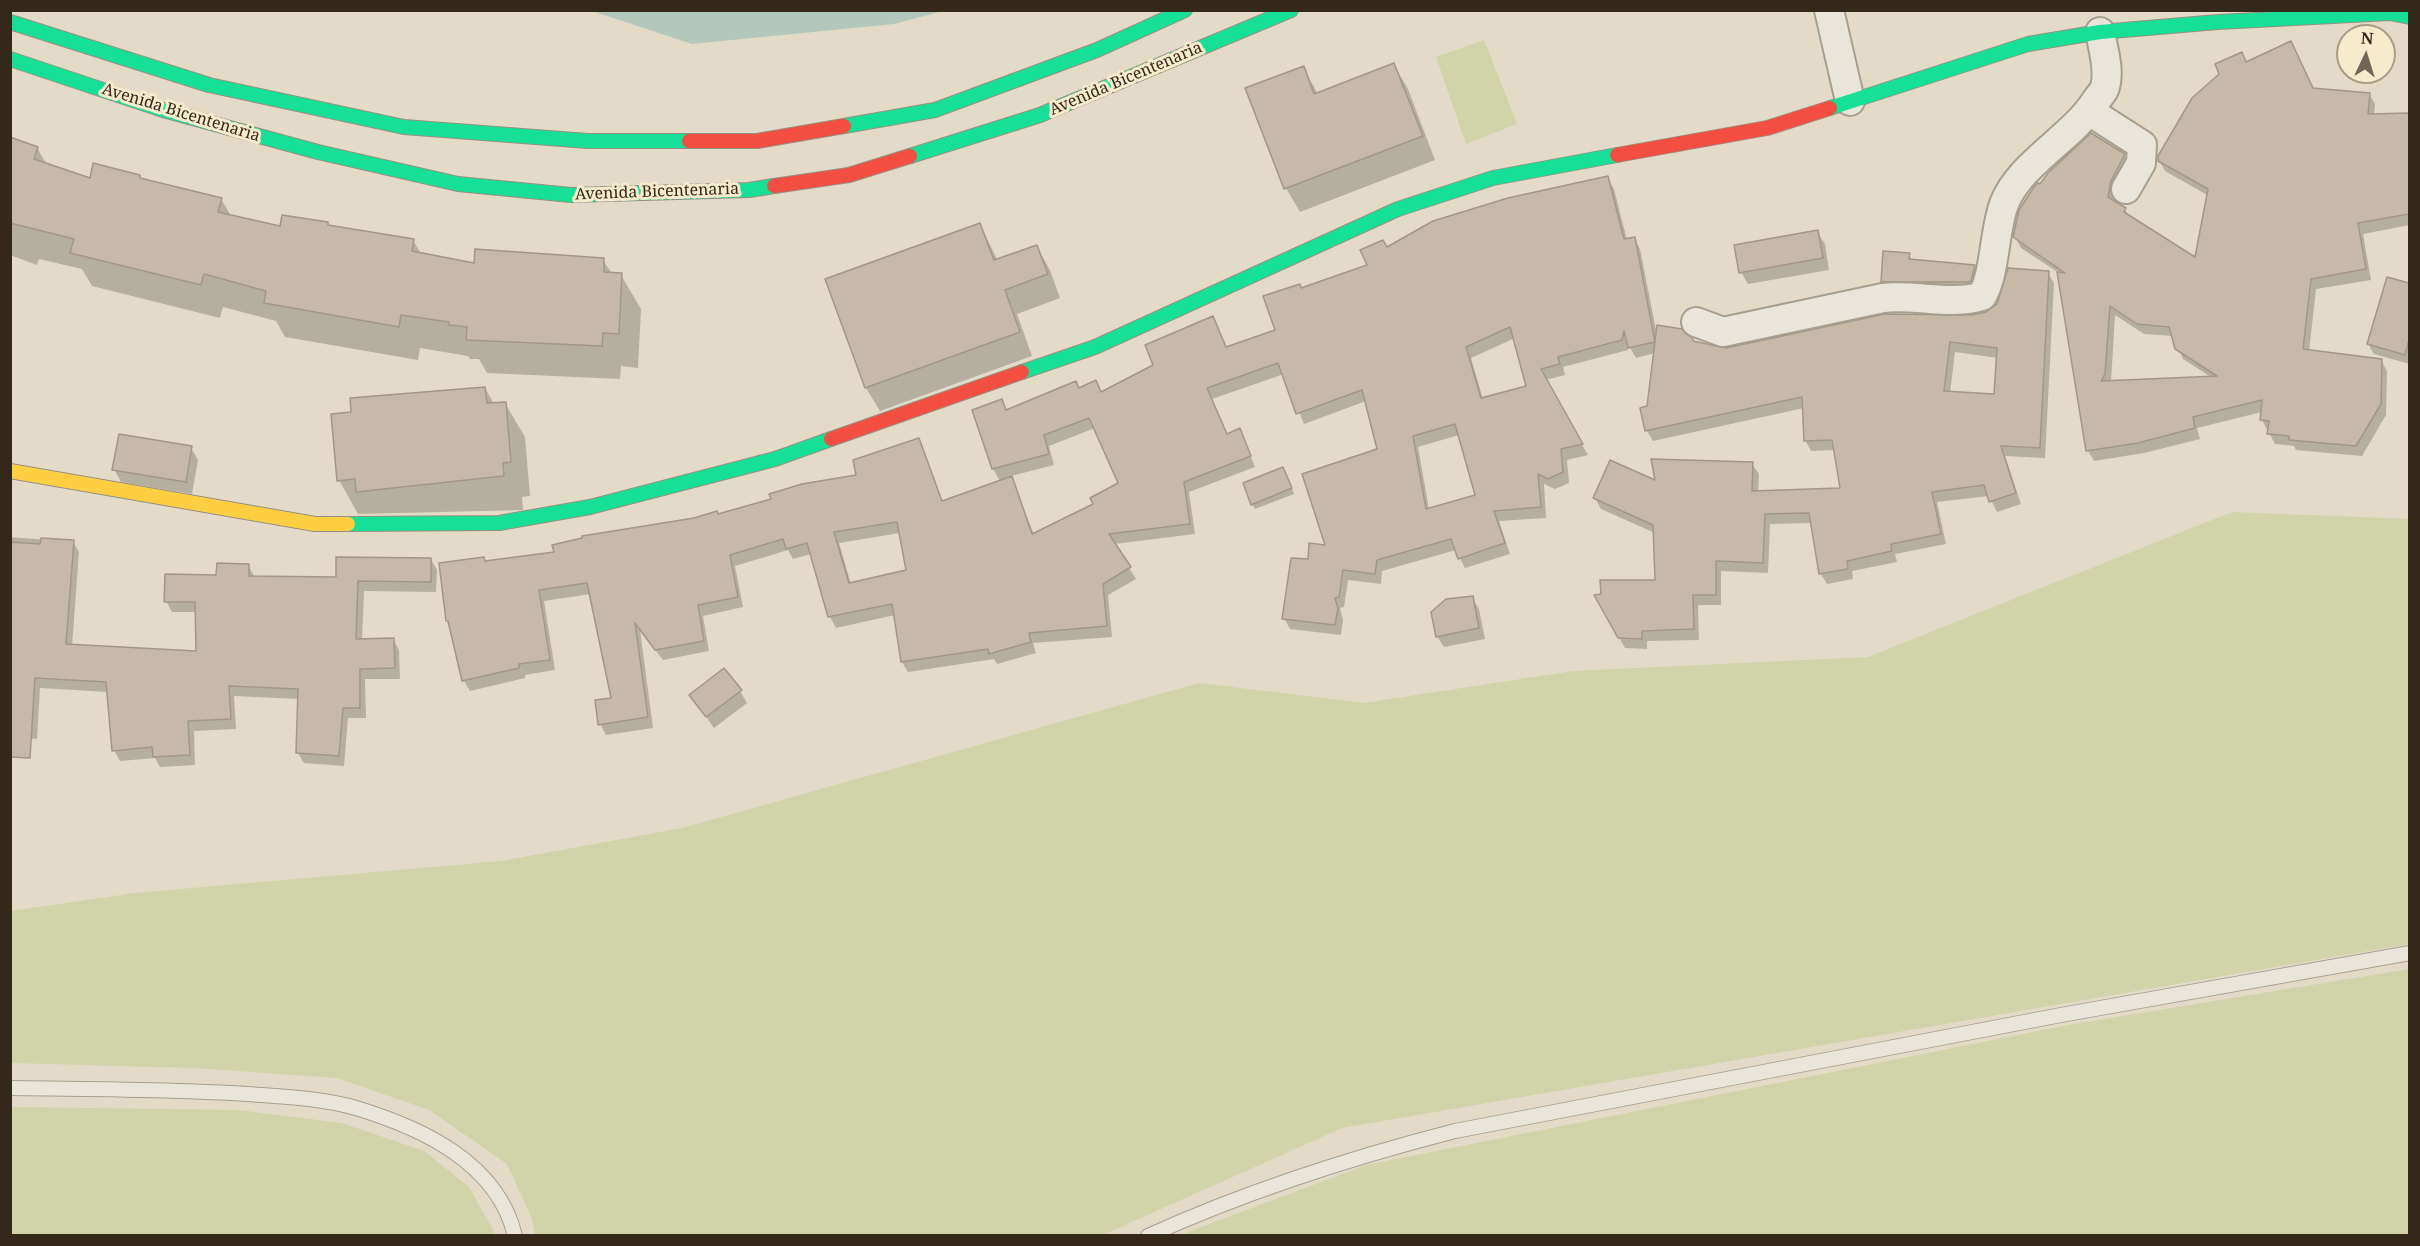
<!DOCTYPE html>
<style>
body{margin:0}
#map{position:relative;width:2420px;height:1246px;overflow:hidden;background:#e3dbc7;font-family:"Noto Serif",serif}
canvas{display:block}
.frame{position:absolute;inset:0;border:12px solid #34281b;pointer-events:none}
.north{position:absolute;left:2336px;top:24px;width:60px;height:60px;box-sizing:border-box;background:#f6ebcb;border:2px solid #a89d85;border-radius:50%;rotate:4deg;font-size:16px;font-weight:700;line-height:24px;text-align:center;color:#34281b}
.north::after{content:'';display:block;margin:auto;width:21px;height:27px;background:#716757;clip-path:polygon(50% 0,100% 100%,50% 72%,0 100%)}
</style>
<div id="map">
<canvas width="2420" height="1246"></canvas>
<div class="frame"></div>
<div class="north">N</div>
</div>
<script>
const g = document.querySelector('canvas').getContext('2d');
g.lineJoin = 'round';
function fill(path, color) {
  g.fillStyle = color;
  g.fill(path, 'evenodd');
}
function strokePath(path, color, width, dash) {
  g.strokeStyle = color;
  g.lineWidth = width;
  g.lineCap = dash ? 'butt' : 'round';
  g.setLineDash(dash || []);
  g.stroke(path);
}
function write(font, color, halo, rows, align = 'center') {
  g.font = font + ' "Noto Serif",serif';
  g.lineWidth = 6;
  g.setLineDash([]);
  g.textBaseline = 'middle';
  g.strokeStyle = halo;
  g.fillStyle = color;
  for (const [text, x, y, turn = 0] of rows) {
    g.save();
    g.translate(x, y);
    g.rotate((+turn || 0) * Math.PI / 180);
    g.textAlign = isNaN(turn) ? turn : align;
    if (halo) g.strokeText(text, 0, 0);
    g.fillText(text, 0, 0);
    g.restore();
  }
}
fill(new Path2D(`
 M1484,40L1517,124L1466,144L1436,57Z
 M2232,512L2409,519V944L1342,1128L1103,1235H535L532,1219L507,1164L429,1110L337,1078L194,1068L11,1063V911L135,893L501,861L682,828L1199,683L1364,703L1573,671L1868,657Z
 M2409,969V1235H1180L1366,1165L2068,1025Z
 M11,1107L239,1110L342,1123L424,1151L469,1187L496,1235H11Z`), '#d1d3a9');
fill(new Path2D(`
 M592,11V10L943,11L894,24L692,44Z`), '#b4c7bc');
fill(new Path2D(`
 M2246,64L2313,89L2369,94L2375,104L2374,116L2410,115V225L2363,234L2371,280L2316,289L2309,352L2381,360L2387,371L2386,415L2362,456L2296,450L2294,446L2275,444L2262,420V412L2197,428L2200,439L2144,453L2094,461L2088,451L2059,273L2021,248L2015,237L2027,199L2049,174L2124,155L2130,165L2114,203L2125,210L2129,217L2196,259L2209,196L2165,171L2159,160ZM2115,315L2144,334L2174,336L2183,359L2211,377L2111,382Z
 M1394,65L1408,89L1435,160L1300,212L1286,188L1303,68L1318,94Z
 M10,138L37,148L47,165L91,180L139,176L142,180L221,199L231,216L281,228L327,224L329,226L413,240L421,254L475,264L603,260L612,274L621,275L641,309L638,368L621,366L620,379L487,373L479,359H470L468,356L420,348L418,360L285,337L276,321L223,307L220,318L92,286L82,269L39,259L37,265L10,255Z
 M1607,178L1614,189L1627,240L1634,238L1640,249L1657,335L1694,343L1726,350L1972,317L1987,313L2048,273L2054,283L2045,458L2005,456L2021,504L1997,512L1989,496L1937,502L1946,544L1895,554L1897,562L1852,571L1853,579L1827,584L1821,574L1812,523L1770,524L1768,573L1721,571V605H1698L1699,640L1647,641V649L1625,648L1596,596L1657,581L1655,533L1601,509L1595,498L1752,464L1759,474L1758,492L1842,489L1835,450L1811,451L1805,440L1804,408L1653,441L1647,431L1655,353L1636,358L1629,346L1628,350L1563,367L1565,375L1545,380L1588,455L1567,460L1569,483L1555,489L1544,484L1546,518L1499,521L1510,554L1465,568L1456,550L1382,571L1381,584L1348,580L1344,607L1340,608L1343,620L1341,635L1290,629L1284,618L1309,560L1327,547L1379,450L1366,401L1304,424L1284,374L1212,399L1227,435L1240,430L1255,467L1189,492L1195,534L1114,544L1136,579L1108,595L1112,637L1033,643L1036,653L997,664L994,659L908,672L902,662L895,615L836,628L830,617L811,554L793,559L788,550L735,566L743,607L703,616L709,651L663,660L640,630L653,728L606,735L600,724L613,699L591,594L544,601L555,670L525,675V678L470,691L464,681L447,621L486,563L555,553L718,515L858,477L918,440L943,502L1000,481L993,469L974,411L1001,401L1007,411L1096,382L1102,393L1155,366L1212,317L1227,348L1277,331L1302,289L1369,266L1387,249ZM1515,338L1528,387L1483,399L1471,358ZM1955,352L1998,358L1995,395L1950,393ZM1095,428L1120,484L1095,505L1034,535L1011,476L1054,465L1049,446ZM1459,435L1477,496L1429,509L1418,447ZM900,533L907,572L851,584L839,543Z
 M980,225L998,261L1037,247L1050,270L1060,298L1017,314L1032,356L880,411L866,388Z
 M1817,232L1825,244L1829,270L1748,284L1741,272Z
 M1909,254L1912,261L1974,266L1980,276L1976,291H1888L1882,281Z
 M2388,278L2410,285V364L2374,354L2368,344Z
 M485,388L494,404L505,403L525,437L530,496L522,497L523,510L358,514L339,480L353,413Z
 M191,448L198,460L192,494L121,482L114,469Z
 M1286,474L1294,494L1255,509L1252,504Z
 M10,537L73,542L79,552L72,646L198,653L197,612H172L166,601L248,566L255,577L337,579L431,559L437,570L436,592L364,591L362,640L393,639L399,650L400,679H365L366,718H348L344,766L304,763L298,753L299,699L234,696L236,729L194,731L195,765L160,767L155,758L120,761L114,750L108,692L40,688L37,739L10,737Z
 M1472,598L1479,609L1485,639L1444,647L1437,636Z
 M740,691L747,703L714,728L691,695Z`), '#0003');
const building = new Path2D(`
 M2291,41L2313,88L2370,93L2368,114L2409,113V214L2358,223L2366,269L2311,279L2303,349L2382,359L2381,404L2356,446L2289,440V436L2267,434L2269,421L2260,420L2262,400L2193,417L2195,428L2138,443L2086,451L2057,272L2065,273L2013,237L2019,210L2034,187L2038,183L2040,184L2048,173L2091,133L2125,154L2111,181L2108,197L2126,208L2124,212L2195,257L2208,189L2158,161V156L2192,98L2219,74L2215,64L2242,52L2246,62ZM2110,306L2137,324L2169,327L2175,349L2217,376L2101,381L2105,374Z
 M1394,63L1423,136L1284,189L1245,88L1304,66L1314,94Z
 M10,137L38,147L34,159L90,178L93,163L140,175V178L222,198L218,212L280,226L282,215L328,222V225L414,239L412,251L474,263L475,249L604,258V272L622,273L619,334L603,333L602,346L466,340L467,327L449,325V322L401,315L399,327L264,303L266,291L204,274L201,285L70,253L74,239L10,223Z
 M1608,176L1624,239L1635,237L1655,342L1628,348L1624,331L1622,340L1558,357L1560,364L1541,369L1583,444L1561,449L1563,472L1548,479L1538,474L1541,507L1494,511L1505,543L1458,559L1451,539L1377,560L1375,574L1343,570L1339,597L1335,598L1338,608L1335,625L1282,619L1291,558L1308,559L1309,543L1325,545L1302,474L1377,449L1362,390L1296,414L1278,363L1207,388L1227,434L1240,428L1251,456L1184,482L1190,524L1109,534L1131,567L1103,584L1107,626L1029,633L1031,642L989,654L988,649L901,662L892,604L828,617L807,543L786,549L783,539L730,555L738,597L698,605L704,641L655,650L635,623L648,717L598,725L595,700L611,698L587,583L539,590L550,660L519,664V668L462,681L448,621H446L439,563L484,557L485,561L554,552L552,545L582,538V536L694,518L717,511L718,514L771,499L769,494L802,484L856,475L853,460L919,438L942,501L1012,476L1032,534L1093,504L1090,498L1118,483L1089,418L1044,435L1049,454L992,469L972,410L1002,399L1006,410L1076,381L1079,388L1096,380L1101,392L1153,365L1145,345L1213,316L1226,347L1275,330L1263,296L1300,284L1301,288L1367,265L1360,250L1383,240L1387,247L1433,221L1508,198ZM1510,327L1526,386L1481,398L1466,347ZM1455,424L1475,495L1426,509L1413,436ZM897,522L906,570L849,583L834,532Z
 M980,223L994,260L1037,245L1048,274L1005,290L1020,332L865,388L825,279Z
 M1818,230L1823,258L1739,273L1734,245Z
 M1883,251L1910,253L1909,259L1975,265L1971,281L1967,282H1881Z
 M2008,268L2049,271L2040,448L2001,446L2016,493L1989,502L1984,485L1932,492L1941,534L1891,544L1892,551L1847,561L1848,569L1819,574L1809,513L1765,514L1763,563L1716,561V595H1693L1694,629L1642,631V639L1618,638L1594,595L1601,594L1600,580H1655L1653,525L1593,498L1610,460L1655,480L1651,459L1753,462L1752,491L1840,488L1832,440L1804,441L1802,397L1645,431L1640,408L1647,406L1657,325L1682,329L1693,339V341L1726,348L1885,314L1972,315L1986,312L1997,304ZM1950,342L1997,348L1994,394L1944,391Z
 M2387,277L2409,283V340L2405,355L2367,344Z
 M485,387L487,403L506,402L511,462L503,463L504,476L356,492L355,479L337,481L331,414L351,412L350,398Z
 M119,434L192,446L186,482L112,470Z
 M1283,467L1292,488L1251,505L1243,483Z
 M41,538L74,540L66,644L196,651L195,602H164L165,574L216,575L217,563L249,564V576L336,577V557L431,558V582L358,581L356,639L394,638L395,668L360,669V708H343L339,756L296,753L298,689L229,686L231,719L188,721L190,755L153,757L152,747L112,751L106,682L35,678L30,758L10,757V542L40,544Z
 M1473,596L1479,628L1436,637L1431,612L1446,599Z
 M724,668L742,690L706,717L689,695Z`);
fill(building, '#c6b9a8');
strokePath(building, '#a29687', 1.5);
const lane = new Path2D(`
 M10,1088C89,1089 169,1089 248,1094C284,1097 321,1098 356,1108C422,1128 498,1163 515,1236
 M1148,1236C1247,1191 1350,1158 1455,1131L2061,1015L2410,953`);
const street = new Path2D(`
 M1829,10L1850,101
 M2089,111L2142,145L2141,163L2126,189
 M1696,322L1723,332L1883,298C1915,294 1951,306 1982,296C1995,275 1994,231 2004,204C2019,164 2072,138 2095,102C2098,97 2104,92 2105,87C2110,71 2103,48 2100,32`);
const fast = new Path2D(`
 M10,22L209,85L404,127L588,141H689
 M10,59L163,110L318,152L458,184L571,195L749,190L774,186
 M1830,108L2028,44L2100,32L2218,22L2390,13L2410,17
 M844,126L935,110L1097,50L1185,10
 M910,156L1040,115L1291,10
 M1022,372L1095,347L1398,209L1493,178L1617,155
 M348,524L499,523L590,507L775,459L831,439`);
const slow = new Path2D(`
 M10,471L315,524H348`);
const jam = new Path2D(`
 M689,141H757L844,126
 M1617,155L1767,128L1830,108
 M774,186L849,175L910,156
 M831,439L1022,372`);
strokePath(lane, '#a69f91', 16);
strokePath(street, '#a69f91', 32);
strokePath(fast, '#978f81', 16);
strokePath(slow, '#978f81', 16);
strokePath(jam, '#978f81', 16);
strokePath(lane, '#eae5da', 14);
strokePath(street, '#eae5da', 28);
strokePath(fast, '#16e098', 14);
strokePath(slow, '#ffcf43', 14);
strokePath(jam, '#f24e42', 14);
write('16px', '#34281b', '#f6ebcb', [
 ["Avenida Bicentenaria",1126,79,-23],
 ["Avenida Bicentenaria",181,113,17],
 ["Avenida Bicentenaria",657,192,-2]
]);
</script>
